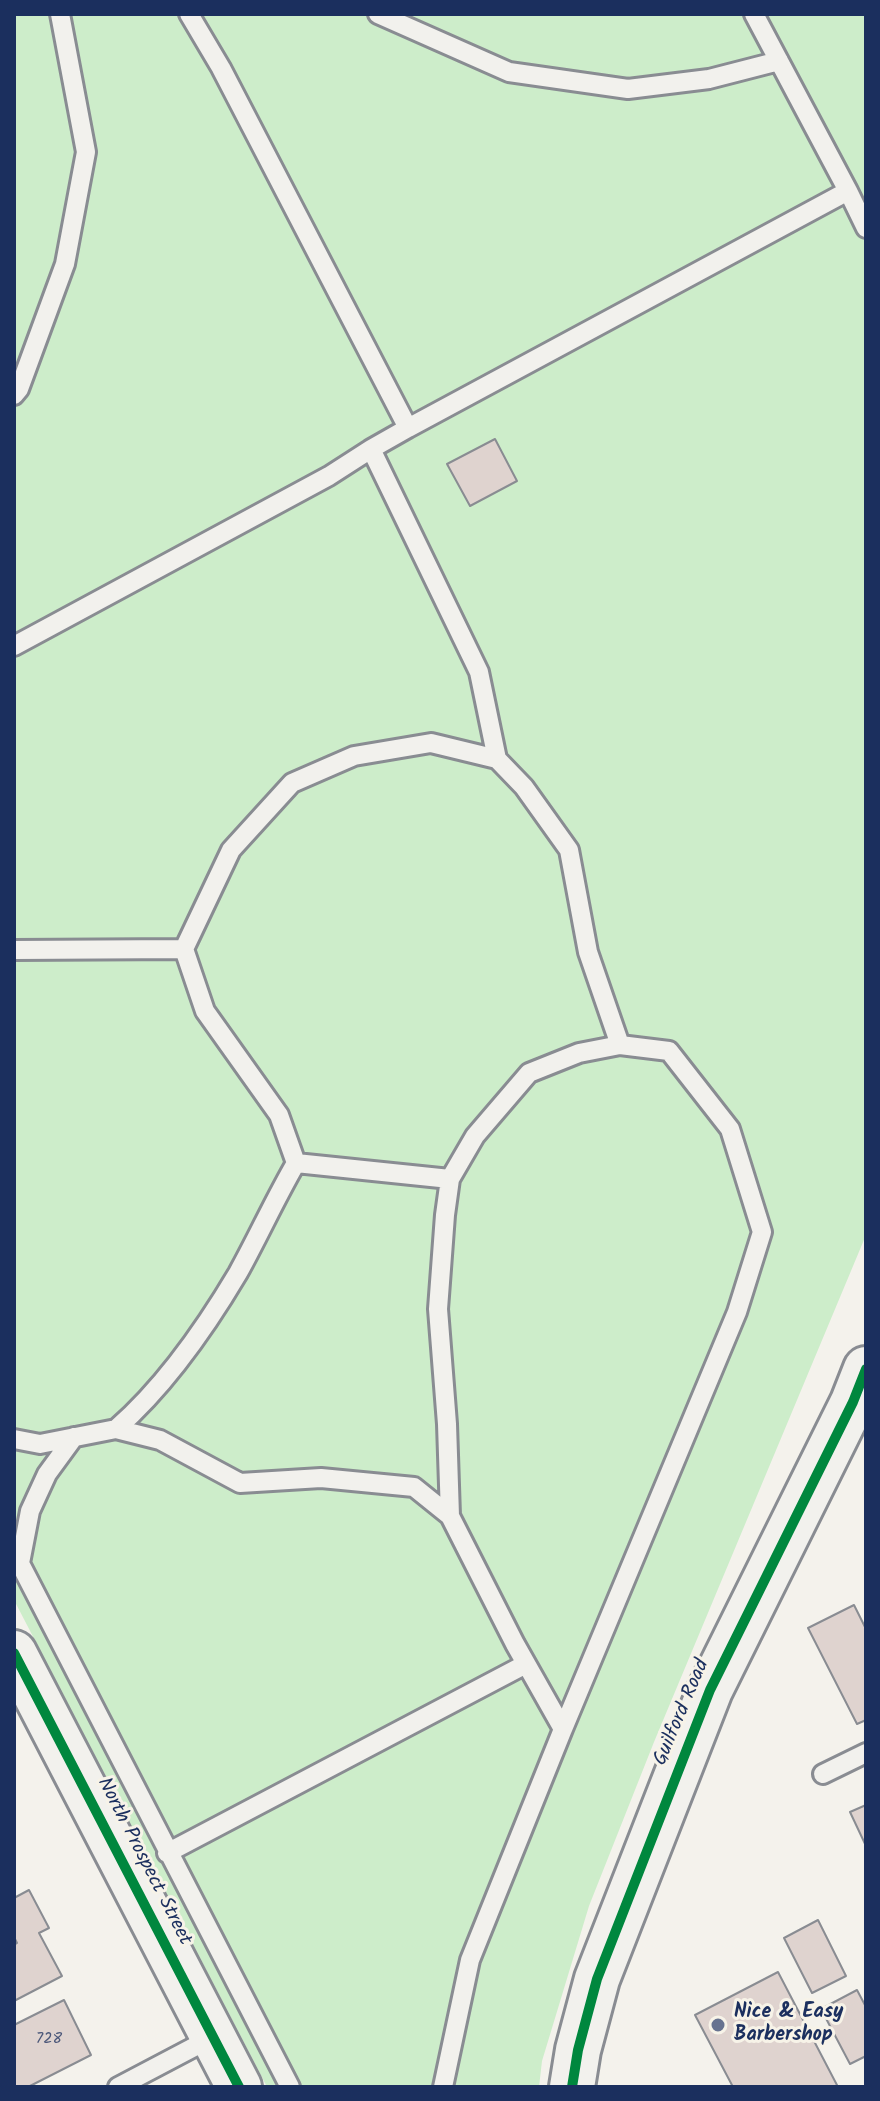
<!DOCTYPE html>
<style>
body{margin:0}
#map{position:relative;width:880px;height:2101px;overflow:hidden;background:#f4f2ec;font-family:Kalam,sans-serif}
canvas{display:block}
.frame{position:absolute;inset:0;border:16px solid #1b2f5e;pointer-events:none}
</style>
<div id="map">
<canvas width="880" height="2101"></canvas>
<div class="frame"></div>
</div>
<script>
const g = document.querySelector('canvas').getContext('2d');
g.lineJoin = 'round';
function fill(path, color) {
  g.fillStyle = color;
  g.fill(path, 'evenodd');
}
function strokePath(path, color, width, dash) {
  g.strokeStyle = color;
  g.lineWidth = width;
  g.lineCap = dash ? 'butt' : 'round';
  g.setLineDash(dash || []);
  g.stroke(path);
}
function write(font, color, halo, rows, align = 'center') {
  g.font = font + ' Kalam,sans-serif';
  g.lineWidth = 6;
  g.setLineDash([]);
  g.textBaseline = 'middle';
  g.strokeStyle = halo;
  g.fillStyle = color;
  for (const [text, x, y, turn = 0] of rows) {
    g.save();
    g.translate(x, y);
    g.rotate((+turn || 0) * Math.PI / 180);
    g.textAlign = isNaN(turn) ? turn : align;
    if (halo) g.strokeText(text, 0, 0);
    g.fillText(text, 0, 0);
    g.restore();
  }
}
fill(new Path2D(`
 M14,14H866V1235L654,1742L589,1906L542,2061L539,2087H267L14,1600Z`), '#cdedca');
const building = new Path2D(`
 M495,439L517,481L470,506L447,464Z
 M854,1605L866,1629V1720L857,1724L808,1628Z
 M866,1805V1846L850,1812Z
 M29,1890L49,1928L39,1933L62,1976L14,2001V1945L17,1943L14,1937V1898Z
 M818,1920L846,1976L812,1993L784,1938Z
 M778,1972L838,2087H733L695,2015Z
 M857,1990L866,2007V2056L850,2064L821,2009Z
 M64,2000L91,2055L28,2087H14V2025Z`);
fill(building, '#dfd3cf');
strokePath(building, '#898c92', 2);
const lane = new Path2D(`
 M189,14L221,68L408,428L848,191L866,228
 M378,14L509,72L628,89L709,79L779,61
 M754,14L848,191
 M14,395L19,389L65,264L86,152L60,14
 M14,646L329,476L371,449
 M497,759L524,787L569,850L588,952L620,1045L669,1051L730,1129L762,1232L737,1312L563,1729
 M14,950L184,949L231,850L292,783L354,756L431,743L497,759L479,672L371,449L408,428
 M296,1163L450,1179
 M116,1429C163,1388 206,1327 238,1273C258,1237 275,1199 296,1163L279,1115L205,1011L184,949
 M14,1439L40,1444L116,1429L160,1440L240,1483L321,1478L414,1487L450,1516L515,1644L563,1729L470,1960L443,2087
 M450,1516L447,1424L438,1309L445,1215L450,1179L475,1136L529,1073L579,1053L620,1045
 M14,1552L290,2087
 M20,1563L30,1511L47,1474L74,1437
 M823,1774L866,1753
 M167,1853L526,1664
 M118,2087L213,2037`);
const secondary = new Path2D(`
 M14,1653L239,2087
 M572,2087L578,2050L597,1979L710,1690L853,1402L866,1369`);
strokePath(lane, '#898c92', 24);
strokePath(secondary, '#898c92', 50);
strokePath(lane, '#f2f1ed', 18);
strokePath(secondary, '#f2f1ed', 44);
strokePath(new Path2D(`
 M14,1653L239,2087
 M572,2087L578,2050L597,1979L710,1690L853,1402L866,1369`), '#00873e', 10);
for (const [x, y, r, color] of [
 [718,2025,8,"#677390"]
]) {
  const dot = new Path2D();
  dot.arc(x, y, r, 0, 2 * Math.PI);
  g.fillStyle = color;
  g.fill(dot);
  strokePath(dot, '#f7f3e8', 3);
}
write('16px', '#4c587a', null, [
 ["728",49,2040]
]);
write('20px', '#1b2f5e', '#f7f3e8', [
 ["Guilford Road",683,1713,-67],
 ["North Prospect Street",143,1862,63]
]);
write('bold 20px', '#1b2f5e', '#f7f3e8', [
 ["Nice & Easy",734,2014],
 ["Barbershop",734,2037]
], 'left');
</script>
